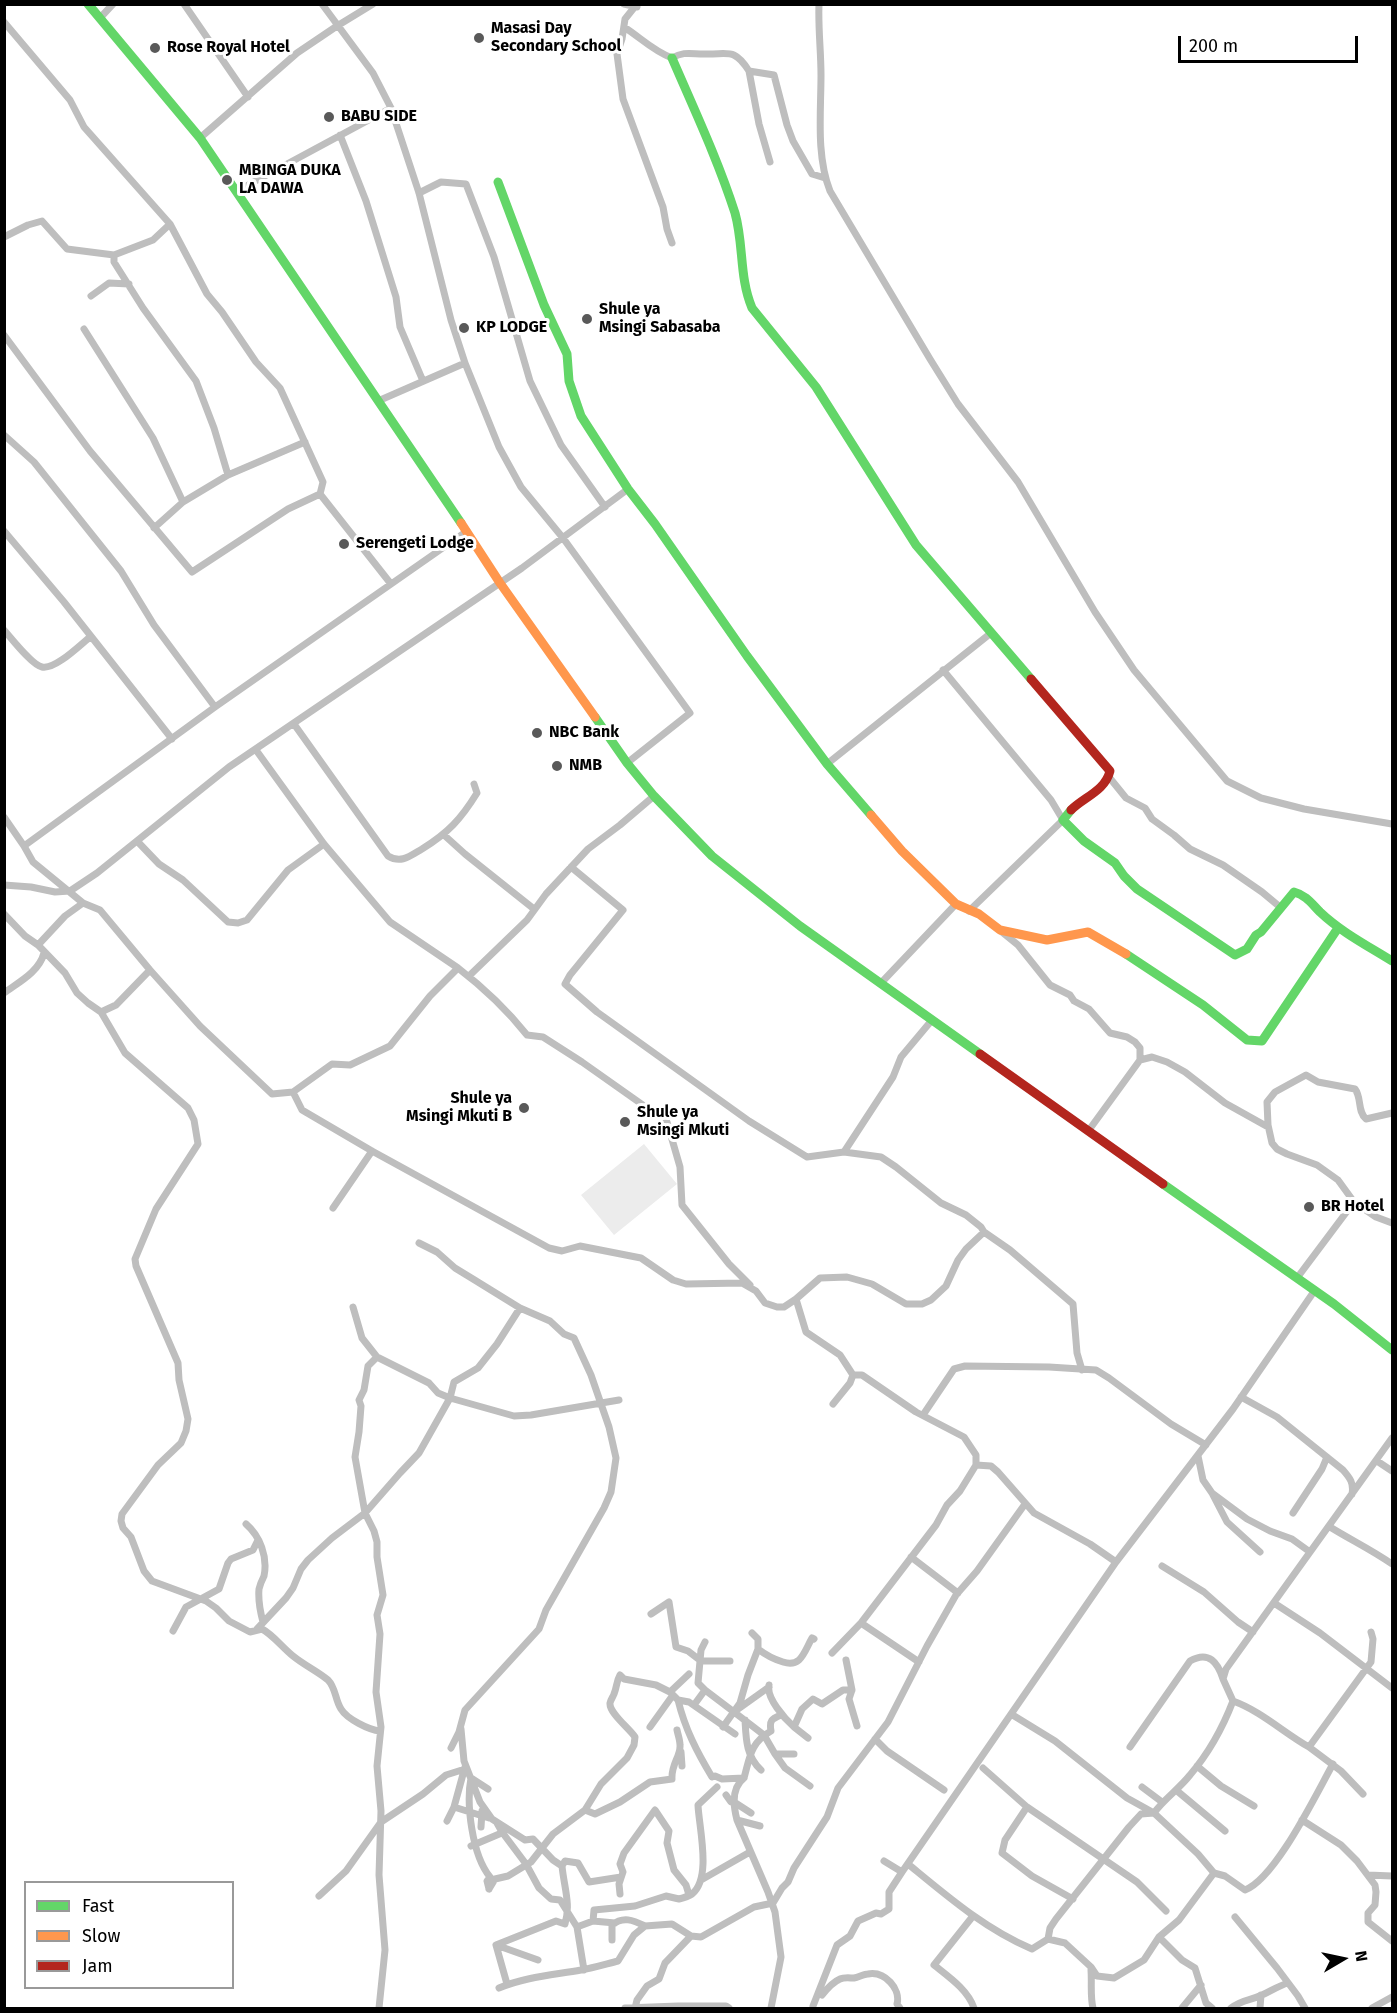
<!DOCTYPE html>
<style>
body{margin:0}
#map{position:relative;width:1397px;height:2013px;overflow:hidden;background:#fff;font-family:"Fira Sans",sans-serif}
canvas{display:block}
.frame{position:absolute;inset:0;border:6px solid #000;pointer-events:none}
.legend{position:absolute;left:24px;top:1881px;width:210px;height:108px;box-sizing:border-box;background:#fff;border:2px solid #999;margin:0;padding:8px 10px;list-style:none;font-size:18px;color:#000}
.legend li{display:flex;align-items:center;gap:12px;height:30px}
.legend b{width:30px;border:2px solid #999}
.north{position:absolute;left:1313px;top:1929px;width:60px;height:60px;-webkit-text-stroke:4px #fff;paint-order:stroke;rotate:81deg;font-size:16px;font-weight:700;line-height:24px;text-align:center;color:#000}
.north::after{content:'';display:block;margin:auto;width:21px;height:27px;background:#000;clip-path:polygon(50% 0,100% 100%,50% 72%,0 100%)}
.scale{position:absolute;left:1178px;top:36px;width:180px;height:27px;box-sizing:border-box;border:3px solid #000;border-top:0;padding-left:8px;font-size:18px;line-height:21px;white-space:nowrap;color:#000;-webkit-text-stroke:4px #fff;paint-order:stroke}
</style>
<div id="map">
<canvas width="1397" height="2013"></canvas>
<div class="frame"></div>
<ul class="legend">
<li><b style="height:8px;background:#63d668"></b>Fast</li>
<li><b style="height:8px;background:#ff974d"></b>Slow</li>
<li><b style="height:8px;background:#b3261e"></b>Jam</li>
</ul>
<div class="north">N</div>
<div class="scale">200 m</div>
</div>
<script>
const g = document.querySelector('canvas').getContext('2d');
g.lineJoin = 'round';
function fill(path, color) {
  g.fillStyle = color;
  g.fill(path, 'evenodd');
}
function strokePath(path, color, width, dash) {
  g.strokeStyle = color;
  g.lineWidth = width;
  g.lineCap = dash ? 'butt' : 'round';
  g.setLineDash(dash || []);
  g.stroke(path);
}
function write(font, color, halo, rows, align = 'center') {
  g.font = font + ' "Fira Sans",sans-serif';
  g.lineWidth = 6;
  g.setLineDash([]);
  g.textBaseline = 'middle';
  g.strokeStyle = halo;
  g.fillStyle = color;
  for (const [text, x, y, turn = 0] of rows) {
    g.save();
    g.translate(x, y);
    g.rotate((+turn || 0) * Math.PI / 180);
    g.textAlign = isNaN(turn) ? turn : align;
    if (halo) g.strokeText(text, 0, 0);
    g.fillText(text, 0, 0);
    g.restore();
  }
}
fill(new Path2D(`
 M644,1144L677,1184L614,1235L581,1195Z`), '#ececec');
strokePath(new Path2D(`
 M184,4L248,97
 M322,4L373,73L391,108L419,193L451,320L465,363L499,447L521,487L563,538L690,713L627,763
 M624,4L637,7
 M637,4L625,19L622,39L617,54L623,99L663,207L667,229L672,243
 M819,4C818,28 821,51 821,75C821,113 816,155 830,191L930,359L958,404L1018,482L1095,612L1134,670L1227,781L1261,798L1304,809L1392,824
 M100,18L113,4
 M4,22L70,100L84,127L170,224L207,294L222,312L256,362L280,388L323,482L320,494L391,584
 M624,27C641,38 653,51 672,58C684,51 691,54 704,54C728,55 734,47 749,71L774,75L787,125L793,141L812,174L825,178
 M749,71L759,124L770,162
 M340,135L366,201L396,297L400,327L423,381
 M200,138L297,53L337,26L373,4
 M237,191L391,108
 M419,193L441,182L466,184L494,257L530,381L561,445L605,507
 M4,237L28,225L42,221L67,249L114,255L153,240L170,224
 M114,255V262L143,308L196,381L214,428L228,475
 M91,296L109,283L129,284
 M84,329L153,438L183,502
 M4,335L90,451L192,572L288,509L320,494
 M378,401L465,363
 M4,435L34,462L121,571L154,625L215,707
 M154,528L183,502L228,475L305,442
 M4,531L64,602L172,739
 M4,630C12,639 32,665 42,667C55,670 80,645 90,637
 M943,670L1051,800L1063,820L969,911
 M294,724L388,856C401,864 410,856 422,849C448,833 461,819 477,793L474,784
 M256,750L324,844L390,922L458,968
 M827,764L991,633
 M1109,777L1126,798L1145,808L1152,819L1174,835L1190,849L1223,865L1262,892L1280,907
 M4,817L24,846L215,707L467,531
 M444,835L465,854L534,909
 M137,841L159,864L183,880L228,922L238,923L247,920L288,870L324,844
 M24,846L33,862L83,903L100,910L150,970L200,1026L272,1094L293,1092L302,1110L372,1151L549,1248L562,1251L580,1246L641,1258L673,1280L686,1284L742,1283L756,1291L765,1303L777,1307H784L796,1299L820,1278L847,1277L872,1284L906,1304H922L931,1300L946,1286L958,1260L966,1249L984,1232
 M571,867L623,910L570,975L565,984L597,1012L749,1121L807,1157L844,1152L893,1077L901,1057L932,1020
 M4,885L31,887L55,892L70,891L97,873L229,767L522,568L628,489
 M4,914L25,936L38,945L65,973L77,993L88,1003L101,1012
 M1002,932L1018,945L1050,985L1070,995L1074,1001L1089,1009L1110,1033L1127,1037L1135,1042L1140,1048V1060L1089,1130
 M38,945L65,916L83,903
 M150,970L116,1005L101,1012L125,1053L188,1108L194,1120L198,1144L156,1209L135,1259L136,1266L178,1363L179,1380L188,1419L186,1431L181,1443L158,1465L122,1514L121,1521L123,1528L131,1537L144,1571L152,1581L206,1601L216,1608L229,1621L250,1632L262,1629C272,1634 283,1648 293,1656C304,1665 317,1671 328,1680C336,1688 335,1700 341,1709C347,1719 369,1730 380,1731
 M469,976L527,920L546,894L588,849L620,825L654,796
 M881,983L956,904
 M4,993C19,982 39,972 44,953
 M1140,1060L1152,1057L1167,1062L1185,1072L1225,1103L1268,1127
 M293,1092L332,1064L350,1065L390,1046L430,996L458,968C484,988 507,1010 527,1035L543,1037L582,1062L667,1122L680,1167L682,1205L729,1264L750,1285
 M1392,1113L1366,1119C1357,1111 1362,1098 1355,1089L1318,1082L1306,1075L1275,1092L1267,1102L1268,1125L1272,1143L1277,1149L1287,1154L1317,1165L1338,1180L1354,1202L1376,1217L1392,1223
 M844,1152L881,1157L896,1167L941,1203L966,1215L981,1227L984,1232L1010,1250L1073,1304L1077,1353L1082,1370
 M333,1208L372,1151
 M419,1243L437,1252L455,1268L473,1279L520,1308L550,1321L564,1334L574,1338L591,1375L609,1427L616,1458L611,1492L604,1508L546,1610L539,1629L465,1710L459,1732L451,1748
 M1297,1278L1354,1202
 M796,1299L806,1332L840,1355L853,1375L850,1383L833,1404
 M353,1307L362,1338L377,1357L429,1383L438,1393L450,1398L514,1416L531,1415L619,1400
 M377,1357L368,1366L364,1390L359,1400L361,1406L359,1432L355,1457L365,1513L374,1531L377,1542V1557L383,1595L377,1615L380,1634L376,1692L381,1727L377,1766L381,1811L379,1875L385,1950L379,2008
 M1241,1397L1277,1417L1343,1470C1350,1478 1354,1483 1352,1494
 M923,1415L954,1369L965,1366L1049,1367L1096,1370L1109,1378L1171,1424L1206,1445
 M1198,1456L1203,1480L1212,1493L1247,1519L1270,1531L1292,1539L1310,1552
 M1377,1461L1392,1471
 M976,1465L991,1466L998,1472L1034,1513L1090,1544L1116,1562
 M1213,1495L1227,1522L1260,1552
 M1293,1513L1322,1469L1327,1457
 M246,1524C260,1536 268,1557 264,1576C262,1580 260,1585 259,1589C258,1601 260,1611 263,1622
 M1330,1527C1351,1540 1372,1550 1392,1564
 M911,1557L958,1593
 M1162,1566L1204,1592L1238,1622L1253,1632
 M1274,1603L1320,1633L1392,1688
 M651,1614L669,1602L676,1647L688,1651L701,1661H730
 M861,1623L919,1662
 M257,1629L286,1598L293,1588L301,1569L308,1560L332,1538L365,1513L400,1473L419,1453L450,1398L454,1382L478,1368L497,1344L520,1308
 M173,1631L186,1607L219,1589L228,1563L231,1559L253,1550L258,1540
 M758,1649C767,1656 773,1659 783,1662C801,1668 804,1652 812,1638L814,1639
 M832,1653L861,1623L936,1525L947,1505L960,1491L976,1465V1455L964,1437L916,1412L862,1375H853
 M846,1660L852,1690L849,1699L857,1726
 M769,1685C766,1698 785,1719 794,1727
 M769,1687L734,1712L764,1735L775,1754H794
 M705,1690L698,1683L701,1650L705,1642
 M670,1692L689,1674
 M678,1700C685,1729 697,1752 712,1777L715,1776L722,1779L744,1778C750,1757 750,1743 771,1731C769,1720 772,1719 781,1715
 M1233,1701C1261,1711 1284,1733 1309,1747
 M694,1705L705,1690L734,1712
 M1011,1714L1055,1741L1127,1798L1154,1813L1198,1854L1214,1873L1225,1876L1245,1890C1276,1878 1316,1794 1333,1764
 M745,1720C746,1739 746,1756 761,1770
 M650,1727L673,1695
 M723,1727L740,1703L748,1675L758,1649V1639L752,1633
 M461,1729L464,1761L480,1802L492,1819L525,1840L533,1839L553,1860L562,1866C564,1887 571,1904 565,1924L556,1921L496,1945L538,1960
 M808,1738L794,1727L802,1709L813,1699L822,1704L843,1690H852
 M875,1739L887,1751L944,1790
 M1130,1747L1190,1661C1209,1650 1218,1663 1223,1679
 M681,1752L682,1766
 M775,1754L785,1768L810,1786
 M1197,1766L1221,1786L1254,1806
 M983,1768L1027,1807L1137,1882L1166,1911
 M744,1778C731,1788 733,1805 737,1820L760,1826
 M1142,1787L1162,1802
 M488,1789L471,1778C466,1804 472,1855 490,1877L487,1881L489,1889
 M1176,1790L1225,1831
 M1363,1794L1341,1771L1309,1747L1371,1662L1373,1639L1371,1632
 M726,1795L731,1802H734L751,1813
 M454,1807L489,1818
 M1027,1807L1005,1840L1002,1853L1032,1876L1073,1899
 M585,1810L595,1814L620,1802L650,1782L672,1779C671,1764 681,1756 680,1745C680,1740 678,1735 677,1730
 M737,1820L768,1892L775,1912L781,1957L771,2008
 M1302,1820L1341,1845L1357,1861L1375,1885L1376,1892L1375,1905L1368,1913V1922L1392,1941
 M447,1821L454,1807L465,1767
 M497,1823L502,1832L526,1864L539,1888L551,1899L560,1900L577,1927
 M481,1827L482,1811
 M471,1846L504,1832
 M884,1861L902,1872
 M908,1864C947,1896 985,1929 1032,1949L1048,1939L1065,1943L1091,1967L1097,1976L1114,1978L1144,1960L1159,1937L1179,1920L1214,1873
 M562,1866L565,1861L578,1863L589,1882L621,1877
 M1368,1875L1392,1876
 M701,1880L750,1852
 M489,1889L495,1879L508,1876L531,1862L553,1834L585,1810L601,1784L627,1758L634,1745L635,1737C629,1728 609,1713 610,1703C611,1699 613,1697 614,1694C617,1687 616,1682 620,1675L624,1679L656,1685L670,1692L678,1700L689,1702L735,1734
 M620,1894L619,1884L623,1872L620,1864L624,1853L655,1810L669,1831L667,1843L674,1870L686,1885L689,1895
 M319,1896L346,1871L381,1822L423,1794L446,1775L465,1769
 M973,1916L934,1965C949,1977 968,1990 974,2008
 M1235,1917L1277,1968L1298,1996L1305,2008
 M593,1921L615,1923
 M691,1936L701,1937L754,1907L773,1903L782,1888L788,1882L794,1868L827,1817L838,1788L888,1722L927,1646L956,1595L977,1571L1025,1504
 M1159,1937L1182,1960L1195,1968L1206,2003L1212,2008
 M1048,1939L1050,1928L1056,1919L1129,1827L1141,1814L1154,1813C1164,1799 1179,1789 1190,1775C1208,1754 1223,1727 1233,1701L1223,1679L1226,1669L1392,1438
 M612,1940V1925C623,1916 633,1920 645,1926
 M496,1945L507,1984
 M584,1970L577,1927L593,1921L594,1910L635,1906L666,1896L679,1899C683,1898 689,1896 692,1894C712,1878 699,1828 698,1805L717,1787
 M1091,1970C1092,1983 1090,1996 1093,2008
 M499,1988C525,1977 553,1975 581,1970C593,1968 606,1964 618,1961L634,1935L645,1926L672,1924L691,1936L665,1963L659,1979L647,1986L637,2000L635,2008
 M822,1995C826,1990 833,1982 840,1979C844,1977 850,1978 854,1978C859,1977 864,1974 868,1974C885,1971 901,1989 897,2004L900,2008
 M813,2006L837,1945L850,1936L858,1921L876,1913L881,1914L889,1909V1892L902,1872L1116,1562L1233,1409L1315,1290
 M625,2008L678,2006H726L729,2008
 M1182,2008L1201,1985
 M1231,2008C1243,1999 1249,2001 1262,1995C1271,1991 1278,1986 1288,1983
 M1260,2008L1261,1995
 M1372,2008L1392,1997`), '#bebebe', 7);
strokePath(new Path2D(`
 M88,4L200,138L461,523
 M672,58C694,109 718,160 735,213C744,245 739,277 752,308L816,387L916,545L1031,679
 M498,182L544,305L567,354L569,381L581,416L628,489L655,524L747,656L827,764L871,815
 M595,717L627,763L654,796L712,856L800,926L980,1054
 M1071,810L1063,820L1084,841L1115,863L1124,876L1137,889L1235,955L1247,949L1256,935L1261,932L1294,892C1306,895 1312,904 1320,912C1341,932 1368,946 1392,961
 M1126,954L1203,1005L1247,1040L1262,1041L1338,928
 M1163,1184L1334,1304L1392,1350`), '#63d668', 9);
strokePath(new Path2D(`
 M461,523L500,583L595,717
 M871,815L902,851L956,904L979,914L1000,930L1047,940L1088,932L1126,954`), '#ff974d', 9);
strokePath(new Path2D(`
 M1031,679L1110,771C1105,791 1084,797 1071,810
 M980,1054L1163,1184`), '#b3261e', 9);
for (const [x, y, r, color] of [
 [479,38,6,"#595959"],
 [155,48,6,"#595959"],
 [329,117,6,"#595959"],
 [227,180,6,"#595959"],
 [587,319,6,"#595959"],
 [464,328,6,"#595959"],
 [344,544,6,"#595959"],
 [537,733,6,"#595959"],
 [557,766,6,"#595959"],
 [524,1108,6,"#595959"],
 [625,1122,6,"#595959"],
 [1309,1207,6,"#595959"]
]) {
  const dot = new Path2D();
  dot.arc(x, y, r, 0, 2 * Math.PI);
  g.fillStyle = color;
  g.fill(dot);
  strokePath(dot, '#fff', 2);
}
write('bold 16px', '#000', '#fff', [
 ["Masasi Day",491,29],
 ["Secondary School",491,47],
 ["Rose Royal Hotel",167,48],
 ["BABU SIDE",341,117],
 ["MBINGA DUKA",239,171],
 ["LA DAWA",239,189],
 ["Shule ya",599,310],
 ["Msingi Sabasaba",599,328],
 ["KP LODGE",476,328],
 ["Serengeti Lodge",356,544],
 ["NBC Bank",549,733],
 ["NMB",569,766],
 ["Shule ya",512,1099,"right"],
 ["Msingi Mkuti B",512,1117,"right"],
 ["Shule ya",637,1113],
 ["Msingi Mkuti",637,1131],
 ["BR Hotel",1321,1207]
], 'left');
</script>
